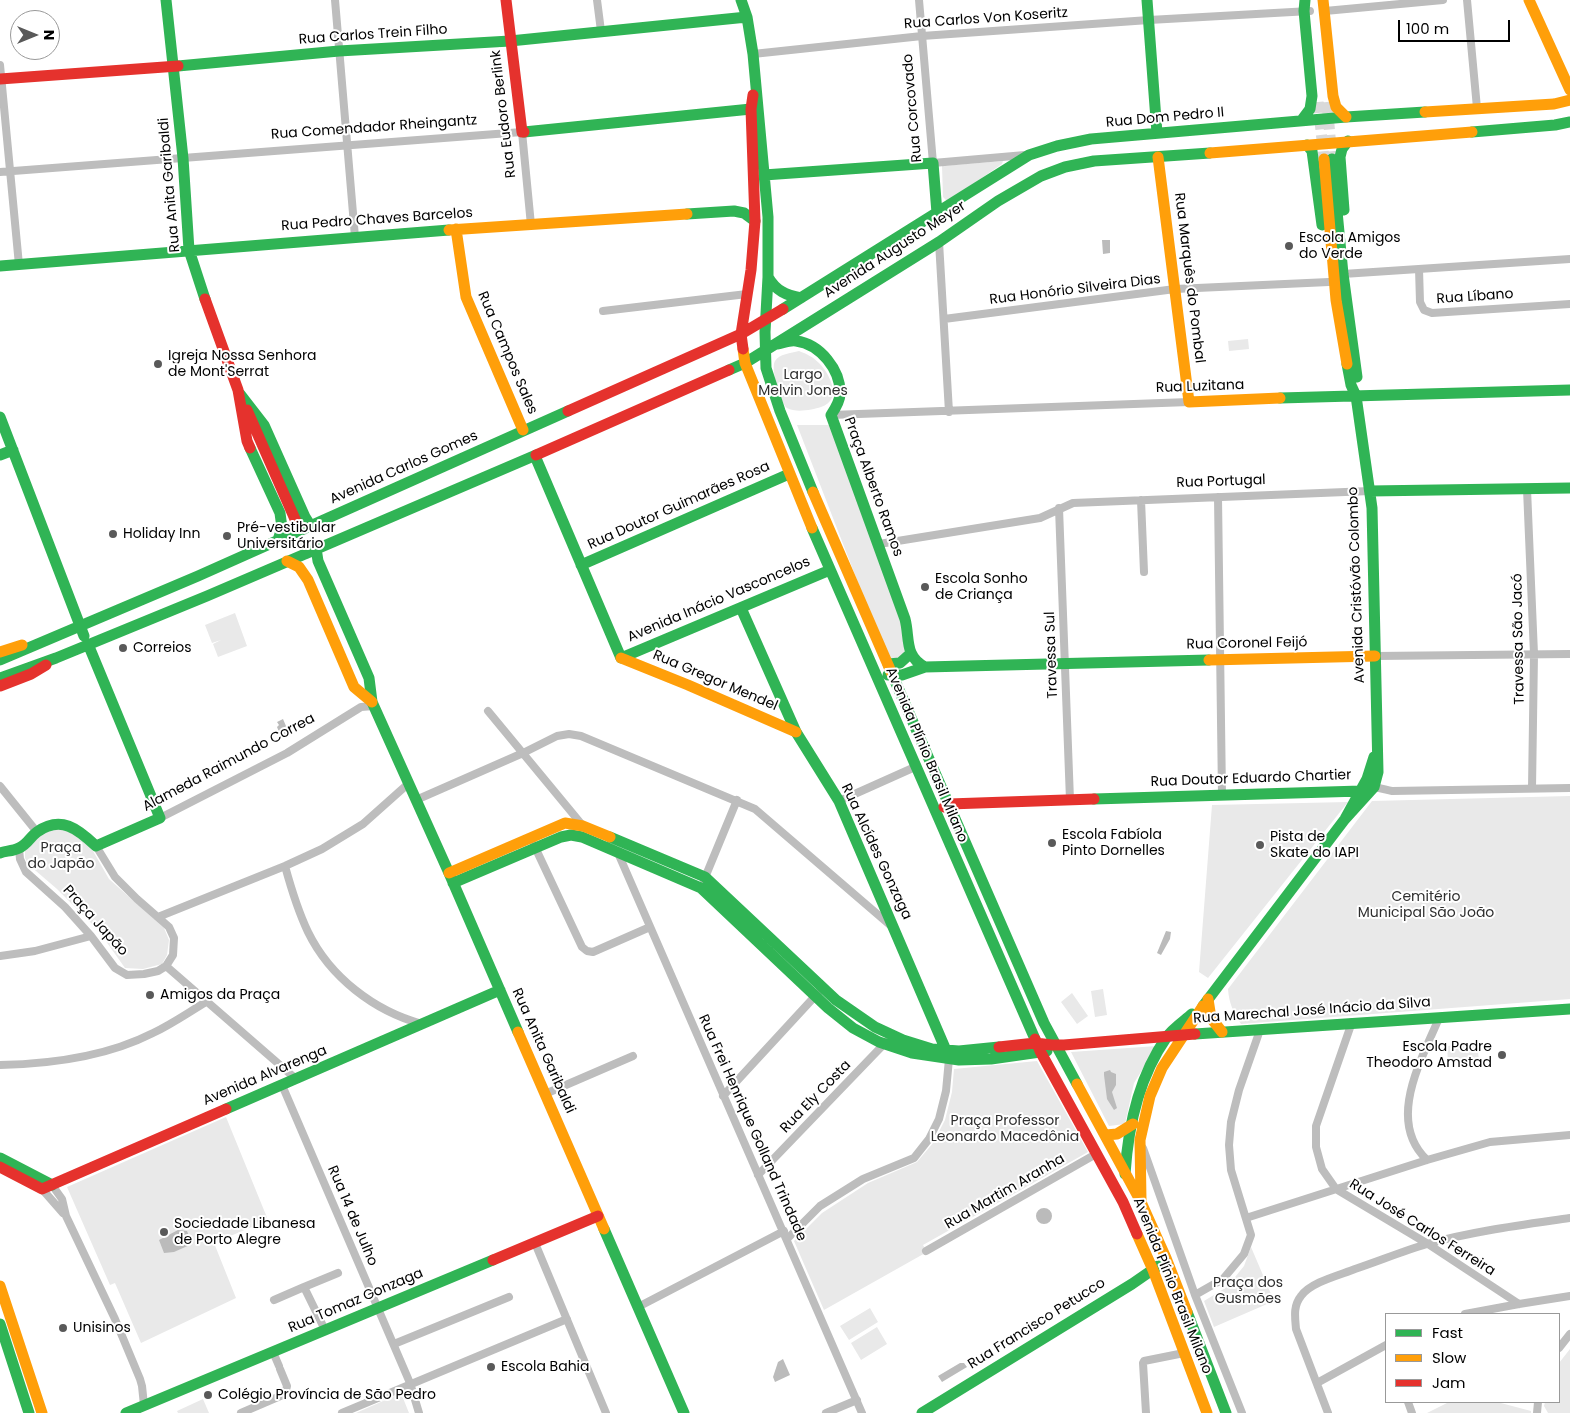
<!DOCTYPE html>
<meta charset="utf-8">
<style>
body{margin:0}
#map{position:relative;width:1570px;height:1413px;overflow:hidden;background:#fff;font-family:Poppins,sans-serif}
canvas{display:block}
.legend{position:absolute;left:1385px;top:1313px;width:175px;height:90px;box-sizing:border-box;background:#fff;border:1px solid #999;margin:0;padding:6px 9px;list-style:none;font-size:15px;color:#000}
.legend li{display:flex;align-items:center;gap:10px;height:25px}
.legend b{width:25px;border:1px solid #999}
.north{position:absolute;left:10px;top:10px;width:50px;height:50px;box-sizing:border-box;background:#fff;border:1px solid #999;border-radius:50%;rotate:90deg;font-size:14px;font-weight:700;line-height:20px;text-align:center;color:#000}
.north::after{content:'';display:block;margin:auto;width:18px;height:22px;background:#595959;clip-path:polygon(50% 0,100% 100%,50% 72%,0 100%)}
.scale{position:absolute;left:1398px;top:20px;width:112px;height:22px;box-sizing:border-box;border:2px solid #000;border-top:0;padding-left:6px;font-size:15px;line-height:18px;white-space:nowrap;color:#000;-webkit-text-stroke:4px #fff;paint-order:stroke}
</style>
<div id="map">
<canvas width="1570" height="1413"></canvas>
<ul class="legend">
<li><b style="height:6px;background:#30b455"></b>Fast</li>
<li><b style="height:6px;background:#ff9f0a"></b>Slow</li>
<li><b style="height:6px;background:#e5322d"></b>Jam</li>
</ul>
<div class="north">N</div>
<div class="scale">100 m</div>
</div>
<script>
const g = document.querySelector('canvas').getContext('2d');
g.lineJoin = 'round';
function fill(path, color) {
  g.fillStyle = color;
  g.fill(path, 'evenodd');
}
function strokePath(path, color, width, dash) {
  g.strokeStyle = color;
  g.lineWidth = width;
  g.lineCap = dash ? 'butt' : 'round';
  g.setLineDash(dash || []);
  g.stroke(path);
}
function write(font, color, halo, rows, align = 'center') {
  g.font = font + ' Poppins,sans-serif';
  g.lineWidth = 4;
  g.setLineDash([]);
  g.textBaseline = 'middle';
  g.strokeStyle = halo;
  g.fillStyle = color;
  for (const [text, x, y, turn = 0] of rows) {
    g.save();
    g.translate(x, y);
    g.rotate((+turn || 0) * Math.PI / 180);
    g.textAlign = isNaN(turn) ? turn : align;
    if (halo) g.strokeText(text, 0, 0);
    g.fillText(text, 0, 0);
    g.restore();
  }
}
fill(new Path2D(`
 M1003,161L1002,164L950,200H946L943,197L942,166Z
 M1248,339L1249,349L1229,351L1228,341Z
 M799,351C807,354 813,357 819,363C830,374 843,400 821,407C812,410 796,413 787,408C781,404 770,368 775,361C779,354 791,353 799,351Z
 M797,425H830L902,624L906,648L901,659H892L886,655Z
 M235,613L247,646L218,657L213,644L221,640L212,643L205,625Z
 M1570,796V999L1241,1024C1233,1012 1229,1003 1228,989L1372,801Z
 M1348,802L1208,978L1199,972L1212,805Z
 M56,828L77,833L93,851L109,879L164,928L169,940L167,955L162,964L143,969L125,968L98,930L57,889L29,865L25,858V850L39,835Z
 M1103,989L1107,1015L1095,1017L1091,991Z
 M1072,993L1088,1016L1077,1024L1061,1002Z
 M1477,1043L1479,1060L1448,1063L1447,1046Z
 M1157,1046L1134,1083L1125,1124L1109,1126L1071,1052Z
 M1037,1061L1088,1152L923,1245L927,1252L824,1310L794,1241L822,1213L868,1183L917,1162L933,1143L945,1120L952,1092L954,1069Z
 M226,1117L268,1220L214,1243L236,1298L141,1343L115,1283L110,1285L67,1187Z
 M1251,1247L1274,1301L1214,1327L1204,1301L1227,1287L1244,1266Z
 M870,1308L878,1322L849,1340L840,1326Z
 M877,1327L887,1344L861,1360L851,1343Z
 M1570,1349V1413H1548L1544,1406L1545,1402H1559V1363Z
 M401,1393L409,1413H356Z
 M203,1399L209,1413H178L177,1411Z
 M1453,1402H1497L1531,1411V1413H1427L1447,1403Z`), '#e9e9e9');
fill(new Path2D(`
 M1102,240H1110V253L1103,254Z
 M283,719L289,733L284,735L282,731L279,732L277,727L279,725L277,722Z
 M1166,931L1171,932L1170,939L1161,955L1157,953Z
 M1110,1070L1111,1072L1116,1074V1085L1112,1092L1117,1108L1114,1110L1107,1099L1104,1075V1072Z
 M1036 1216a8 8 0 1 1 16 0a8 8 0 1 1-16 0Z
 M178,1230L187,1231L192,1244L174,1252L164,1253L159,1240Z
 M783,1359L790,1375L775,1382L773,1377L778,1362Z
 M960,1363H964L967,1367L942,1382L938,1376Z`), '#bbb');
strokePath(new Path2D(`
 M1318,102L1324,159
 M1327,102L1332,159
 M298,526L312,557`), '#d9d9d9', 11, [11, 5.5]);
strokePath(new Path2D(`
 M335,0L355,237
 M597,0L601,31
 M919,0L933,163L1025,155
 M1467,0L1477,108
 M1325,11L1443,0
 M753,54L922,36L1149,20L1310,11
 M0,65L19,265
 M0,172L522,132L531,225
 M939,242L949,412
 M1419,269L1420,302L1424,310L1432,313L1570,304
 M1343,274L1570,259
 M603,311L747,294
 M944,319L1175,289L1329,282
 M831,415L1189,402
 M1527,489L1534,654L1532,788
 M1218,497L1222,795
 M1141,500L1144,572
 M1059,508L1070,800
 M879,544L1040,518L1073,503L1370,491
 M1375,656L1570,654
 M488,711L583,826
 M0,786L37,832
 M1370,788C1377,786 1385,790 1392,791L1570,788
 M416,800L523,753L557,736L569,734L581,736L755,809L890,925
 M839,801L915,767
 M160,818L287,753L361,707L374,706
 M534,845L582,947L587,951L593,952L650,927
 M19,849L20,859L26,872L65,907L91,936L115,968L127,975L144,974L158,971L166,966L173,955L174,938L169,927L137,899L115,877L96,846
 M618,853L862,1413
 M285,866C291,888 298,911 308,932C330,977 374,1011 422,1024
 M704,880L737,800
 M158,917L285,866L322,849L363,824L409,783
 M0,956L35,951L91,936
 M166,966L296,1079
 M1352,1022L1316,1126V1147L1322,1169L1336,1189L1428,1244L1519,1304
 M0,1065C50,1064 108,1056 153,1033C172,1024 189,1012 206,1002
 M282,1085L410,1383L419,1413
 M545,1094L633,1056
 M723,1096L818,993
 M1143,1148L1195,1295L1242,1413
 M1427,1160C1386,1121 1421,1061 1439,1018
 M758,1175L886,1042
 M52,1185L62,1199L66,1216L115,1319L140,1379L142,1386L144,1405
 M42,1189L63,1213
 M1246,1218L1427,1160L1490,1142L1570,1135
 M787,1239L820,1206L863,1179L914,1158L929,1139L939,1119L946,1091L949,1059
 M535,1243L606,1413
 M926,1251L1096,1154
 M304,1287L338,1273
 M1195,1295L1223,1279L1244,1254L1251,1235L1231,1170L1229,1145L1231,1122L1239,1090L1260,1030
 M274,1300L304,1287L325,1330
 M638,1307L784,1231
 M1465,1314L1519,1304L1570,1296
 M394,1344L509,1297
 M1559,1348L1570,1334
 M273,1352L279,1366
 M1317,1383L1386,1345
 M1408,1402L1412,1413
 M241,1413L285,1394L287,1386L280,1369
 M342,1413L567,1319
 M826,1413L857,1400
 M1146,1413L1143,1363L1144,1361L1184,1353
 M1328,1413L1296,1329C1295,1317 1293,1306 1301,1296C1311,1282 1340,1275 1355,1269C1379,1261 1403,1251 1427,1244C1474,1231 1522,1225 1570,1218
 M1537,1413L1538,1402`), '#bdbdbd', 8);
strokePath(new Path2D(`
 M166,0L183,158L189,250L205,299
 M741,0L747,17L753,54L768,217V277L765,332L766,368L780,411L813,492
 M1147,0L1157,133
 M178,66L339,51L510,41L747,17
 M1301,121L1310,109L1312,96L1304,11L1305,0
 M524,132L751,109
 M1472,132L1555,125L1570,122
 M1307,145L1312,151L1322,225
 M1332,159L1343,274L1357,377
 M764,175L933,163L937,213
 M1344,210L1340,157L1342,149L1348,141
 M687,214L734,211L744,213L755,221
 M0,266L449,230
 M768,277C776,291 786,295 801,298
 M783,309L1029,155L1057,146L1091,139L1346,117L1425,112
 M777,344C783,343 790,340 796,341C820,344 841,370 840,394C840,401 835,409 831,415L905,619C910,638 904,656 925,667
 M729,370L745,363L939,242L998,201L1041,176L1065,167L1094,161L1210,153
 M240,394L264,425L305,517L310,525
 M1280,398L1570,390
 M0,417L84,636
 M250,448L280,513L282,528L278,540
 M0,455L13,450
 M535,456L621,658
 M1370,491L1570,488
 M812,528L1035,1039
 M316,548L318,561L369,678L372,702L449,873L518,1032
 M581,565L789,474
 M741,608L796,732L839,801L948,1055
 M621,658L830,570
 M0,660L198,576L568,411
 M888,664L900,663L910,654
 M892,674L1044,1023L1077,1084
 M888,675H902L925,667L1209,660
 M0,678L56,658L207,596L536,455
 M1094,799L1361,791
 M1345,819L1374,787L1378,772L1372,508L1356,396L1351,385L1347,364
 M610,837L705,877L836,1000L875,1027L903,1040L932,1049L959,1051L999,1047
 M0,853C6,851 13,851 19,848C27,845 30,837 37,832C61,815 78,829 96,846L160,818L88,644
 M453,883L561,837L571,835L582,837L701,888L828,1008L853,1028L879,1042L912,1053L959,1060L991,1059L1047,1051
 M1203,1006L1345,819L1367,779L1374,757
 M1195,1034L1570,1009
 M226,1109L500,990
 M0,1158L52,1185
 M1125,1174C1128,1127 1139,1077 1166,1038C1172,1029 1184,1021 1192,1014
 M604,1229L684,1413
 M1187,1312L1226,1413
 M0,1324L29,1413
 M126,1413L493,1260
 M922,1413L1132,1284L1158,1266`), '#30b455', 11);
strokePath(new Path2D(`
 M1323,0L1333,96L1336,107L1346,117
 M1529,0L1570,90
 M1425,112L1554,104L1570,100
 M1210,153L1472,132
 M1158,157L1189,402L1280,398
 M1324,159L1336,300L1347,364
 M456,229L466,297L523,430
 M449,230L687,214
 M743,349L745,363L812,528
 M813,492L892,674
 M287,561L299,567L308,580L354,687L372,702
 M0,652L22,645
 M621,658L688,685L796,732
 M1209,660L1375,656
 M449,873L565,823L583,826L610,837
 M1208,999L1211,1018L1222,1032
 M518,1032L604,1229
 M1077,1084L1141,1202L1166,1258L1187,1312
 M1106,1135L1117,1134L1133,1124
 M1141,1200L1140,1140L1150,1096L1162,1068L1203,1006
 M1137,1234L1153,1270L1207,1413
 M0,1286L42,1413`), '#ff9f0a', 11);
strokePath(new Path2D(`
 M506,0L522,132H524
 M0,79L178,66
 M205,299L238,390L247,441L250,448
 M743,349L741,334L751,270L755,221L751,109L753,95
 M247,410L298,526
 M568,411L741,334L783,309
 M536,455L729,370
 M0,686L31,674L46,665
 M944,807L949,804L1094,799
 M1035,1039L1040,1051L1123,1202L1137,1234
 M999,1047L1035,1043L1052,1045H1064L1195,1034
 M0,1167L42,1189L226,1109
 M493,1260L598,1216`), '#e5322d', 11);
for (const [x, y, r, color] of [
 [1289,246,5,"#595959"],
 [158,364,5,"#595959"],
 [113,534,5,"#595959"],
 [227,536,5,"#595959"],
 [925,587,5,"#595959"],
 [123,648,5,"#595959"],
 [1052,843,5,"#595959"],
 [1260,845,5,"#595959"],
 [150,995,5,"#595959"],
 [1502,1055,5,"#595959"],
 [164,1232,5,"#595959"],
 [63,1328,5,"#595959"],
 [491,1367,5,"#595959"],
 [208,1395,5,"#595959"]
]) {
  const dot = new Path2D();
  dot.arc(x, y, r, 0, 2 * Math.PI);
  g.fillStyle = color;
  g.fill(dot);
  strokePath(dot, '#fff', 2);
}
write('14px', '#000', '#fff', [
 ["Rua Carlos Von Koseritz",986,19,-4],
 ["Rua Carlos Trein Filho",373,35,-4],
 ["Rua Corcovado",913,108,-95],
 ["Rua Eudoro Berlink",504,114,-97],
 ["Rua Dom Pedro II",1165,118,-5],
 ["Rua Comendador Rheingantz",374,128,-4],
 ["Rua Anita Garibaldi",170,185,-95],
 ["Rua Pedro Chaves Barcelos",377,220,-4],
 ["Avenida Augusto Meyer",895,250,-33],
 ["Rua Marquês do Pombal",1189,278,83],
 ["Rua Honório Silveira Dias",1075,290,-7],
 ["Rua Líbano",1475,297,-4],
 ["Rua Campos Sales",507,353,67],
 ["Rua Luzitana",1200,387,-2],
 ["Avenida Carlos Gomes",404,468,-24],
 ["Rua Portugal",1221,482,-2],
 ["Praça Alberto Ramos",873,487,70],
 ["Rua Doutor Guimarães Rosa",679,506,-24],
 ["Avenida Cristóvão Colombo",1357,585,-92],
 ["Avenida Inácio Vasconcelos",719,600,-23],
 ["Travessa São Jacó",1519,639,-91],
 ["Rua Coronel Feijó",1247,644,-1],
 ["Travessa Sul",1052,655,-92],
 ["Rua Gregor Mendel",715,681,23],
 ["Avenida Plínio Brasil Milano",926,755,67],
 ["Alameda Raimundo Correa",229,763,-28],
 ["Rua Doutor Eduardo Chartier",1251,779,-2],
 ["Rua Alcídes Gonzaga",876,852,65],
 ["Praça Japão",95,921,48],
 ["Rua Marechal José Inácio da Silva",1312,1011,-4],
 ["Rua Anita Garibaldi",543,1051,66],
 ["Avenida Alvarenga",265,1076,-23],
 ["Rua Ely Costa",816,1097,-46],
 ["Rua Frei Henrique Golland Trindade",752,1128,66],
 ["Rua Martim Aranha",1005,1192,-30],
 ["Rua 14 de Julho",352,1216,67],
 ["Rua José Carlos Ferreira",1422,1228,32],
 ["Avenida Plínio Brasil Milano",1172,1286,68],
 ["Rua Tomaz Gonzaga",356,1301,-23],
 ["Rua Francisco Petucco",1037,1324,-32]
]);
write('14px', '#000', '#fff', [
 ["Escola Amigos",1299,238],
 ["do Verde",1299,254],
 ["Igreja Nossa Senhora",168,356],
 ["de Mont'Serrat",168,372],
 ["Pré-vestibular",237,528],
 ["Universitário",237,544],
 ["Holiday Inn",123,534],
 ["Escola Sonho",935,579],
 ["de Criança",935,595],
 ["Correios",133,648],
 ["Escola Fabíola",1062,835],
 ["Pinto Dornelles",1062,851],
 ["Pista de",1270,837],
 ["Skate do IAPI",1270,853],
 ["Amigos da Praça",160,995],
 ["Escola Padre",1492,1047,"right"],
 ["Theodoro Amstad",1492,1063,"right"],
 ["Sociedade Libanesa",174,1224],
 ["de Porto Alegre",174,1240],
 ["Unisinos",73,1328],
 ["Escola Bahia",501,1367],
 ["Colégio Província de São Pedro",218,1395]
], 'left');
write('14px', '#2e2e2e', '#fff', [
 ["Largo",803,375],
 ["Melvin Jones",803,391],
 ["Praça",61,848],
 ["do Japão",61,864],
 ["Cemitério",1426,897],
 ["Municipal São João",1426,913],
 ["Praça Professor",1005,1121],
 ["Leonardo Macedônia",1005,1137],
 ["Praça dos",1248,1283],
 ["Gusmões",1248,1299]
]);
</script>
